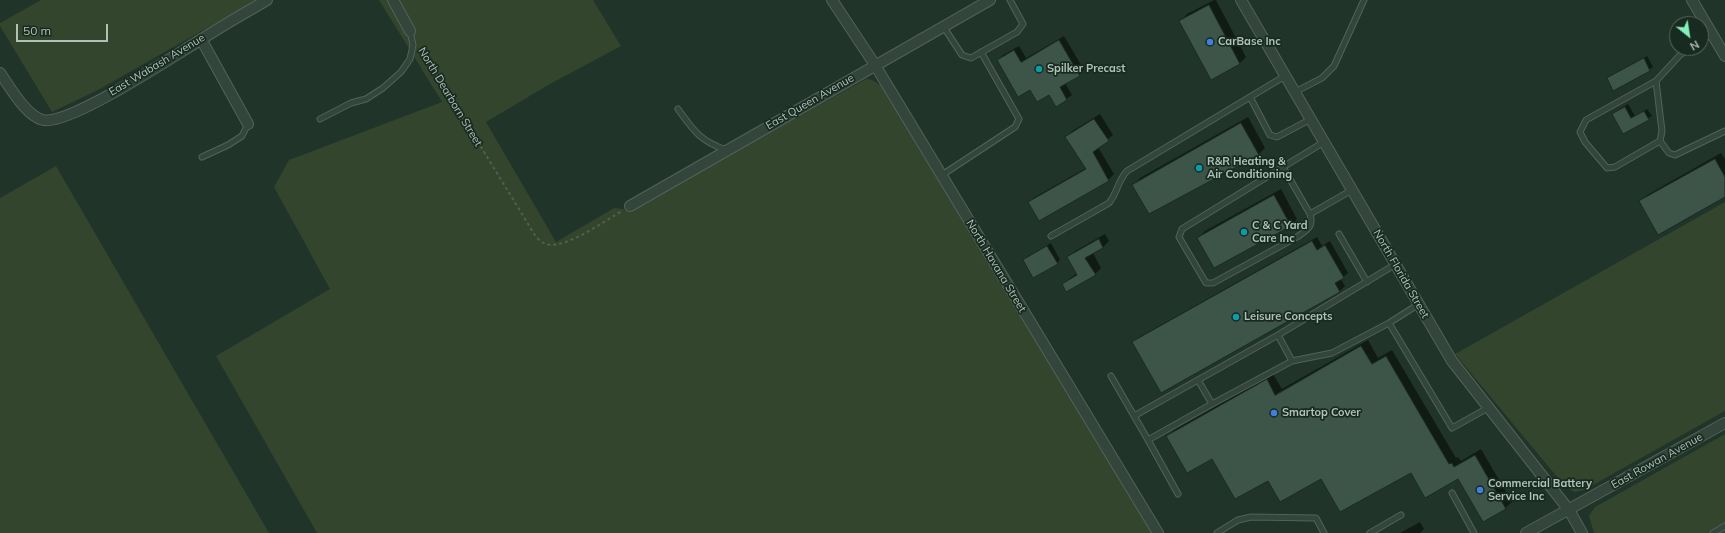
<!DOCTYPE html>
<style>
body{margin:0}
#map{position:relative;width:1725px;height:533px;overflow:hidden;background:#203429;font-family:Mulish,sans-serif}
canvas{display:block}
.north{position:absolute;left:1669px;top:16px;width:40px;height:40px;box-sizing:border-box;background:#192a21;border:1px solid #55675d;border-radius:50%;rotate:150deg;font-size:11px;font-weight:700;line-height:16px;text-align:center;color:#aec2b8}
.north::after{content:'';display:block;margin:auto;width:14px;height:18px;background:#84f0b9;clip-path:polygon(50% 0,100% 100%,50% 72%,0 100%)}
.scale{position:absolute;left:16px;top:24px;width:92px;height:18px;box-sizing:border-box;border:2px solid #aec2b8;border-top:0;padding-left:5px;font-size:12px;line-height:14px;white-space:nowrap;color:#aec2b8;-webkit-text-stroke:3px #192a21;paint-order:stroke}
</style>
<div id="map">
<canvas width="1725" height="533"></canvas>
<div class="north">N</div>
<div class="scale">50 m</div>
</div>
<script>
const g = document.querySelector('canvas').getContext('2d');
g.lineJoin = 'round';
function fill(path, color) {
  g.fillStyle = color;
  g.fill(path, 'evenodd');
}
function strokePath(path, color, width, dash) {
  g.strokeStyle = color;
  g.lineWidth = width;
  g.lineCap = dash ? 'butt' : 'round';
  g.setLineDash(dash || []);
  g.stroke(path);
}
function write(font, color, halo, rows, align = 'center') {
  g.font = font + ' Mulish,sans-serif';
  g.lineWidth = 3.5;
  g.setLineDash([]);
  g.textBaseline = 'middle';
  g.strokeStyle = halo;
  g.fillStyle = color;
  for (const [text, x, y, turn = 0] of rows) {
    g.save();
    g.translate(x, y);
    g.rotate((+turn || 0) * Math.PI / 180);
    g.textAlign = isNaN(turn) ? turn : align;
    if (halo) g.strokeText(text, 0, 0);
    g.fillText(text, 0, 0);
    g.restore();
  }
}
fill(new Path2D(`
 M41,0H256L98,90L52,112L0,26V23Z
 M379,0H593L621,46L550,84L486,122L556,242L614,208L631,210L866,79L872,80L883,87L1153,533H317L216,356L330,289L274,187L289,160L442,102Z
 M56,166L269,533H0V198Z
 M1725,202V411L1584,490L1574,492L1563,484L1455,354Z
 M1725,434V533H1594L1589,516L1595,507Z`), '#33452d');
fill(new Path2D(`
 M1214,0H1216L1246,57L1240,63L1211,79L1180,21L1187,14Z
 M1064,36L1084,70L1079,75L1065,83L1072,95L1056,106L1049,94L1030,88L998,60L1003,55L1019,46L1026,58Z
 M1647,56L1653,67L1614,89L1608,78Z
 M1628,104L1635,116L1647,109L1652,116L1623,133L1613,114Z
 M1100,114L1113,135L1098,147L1114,174L1108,180L1039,220L1029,202L1035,197L1086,168L1066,137L1072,131Z
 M1248,117L1265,148L1258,155L1134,185L1140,178Z
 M1721,153L1725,159V196L1641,201L1647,195Z
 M1281,189L1297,219L1291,225L1214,267L1198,238L1205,231Z
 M1105,234L1109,241L1103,247L1093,253L1101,268L1095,274L1063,284L1077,273L1068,257L1075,251Z
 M1317,237L1322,246L1330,241L1348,273L1341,279L1345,286L1340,291L1161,392L1133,343L1138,338Z
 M1051,243L1060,260L1057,263L1024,260Z
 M1368,340L1378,358L1392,350L1456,458L1458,457L1461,461L1481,449L1512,502L1505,508L1459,477L1411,471L1269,479L1212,457L1168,437L1174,430L1273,374L1282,389Z
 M1420,522L1424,529L1420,533H1400Z`), '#0007');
const building = new Path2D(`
 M1209,5L1240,64L1211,80L1179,21Z
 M1059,40L1080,76L1060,87L1067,100L1056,107L1049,95L1037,102L1030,90L1018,97L997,60L1014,50L1021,62Z
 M1644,58L1650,71L1613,91L1607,78Z
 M1625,107L1631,118L1644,111L1649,120L1623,134L1612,114Z
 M1094,119L1109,141L1093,152L1109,181L1039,221L1028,202L1086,169L1065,137Z
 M1241,123L1259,155L1149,214L1132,185Z
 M1715,159L1725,177V197L1658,235L1639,201Z
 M1274,195L1291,226L1214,268L1197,238Z
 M1099,239L1103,248L1085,258L1096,275L1066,292L1062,284L1077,275L1067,257Z
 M1312,241L1317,250L1325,245L1344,278L1335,283L1340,292L1161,393L1132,342Z
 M1047,246L1058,264L1033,278L1023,260Z
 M1361,346L1372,364L1386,356L1449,464L1452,463L1454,467L1475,455L1506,509L1483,522L1458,479L1425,498L1411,473L1340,512L1321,479L1280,502L1268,481L1235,499L1212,459L1187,473L1166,436L1267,379L1275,395Z`);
fill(building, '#3d5548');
strokePath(building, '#1b2c23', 1);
const lane = new Path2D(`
 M943,26L962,55L971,58L1017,32L1023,24L1010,0
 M1701,41L1712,34
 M1285,76L1250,97L1270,135L1277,137L1311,119
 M1656,81L1662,131L1660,141L1615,167L1607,168L1585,142L1580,132L1586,120L1656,81L1680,55L1690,48
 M1295,92L1322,78L1334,66L1364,0
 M678,109C694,131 699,140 726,150
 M320,119L351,103L366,99L383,88L401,72L410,59L413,45L410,31
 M1660,141L1669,153L1675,155L1725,131
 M1324,142L1283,167L1310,214L1352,190
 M202,157L228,145L242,136L248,124
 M1283,167L1182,229L1179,237L1206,283H1213L1297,237C1307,230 1314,227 1310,214
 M942,175L1015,127L1019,119L981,52
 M1339,234L1367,282
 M1051,236L1109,203C1118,192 1117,182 1127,171L1250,97
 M1419,304L1389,323L1452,428L1488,408
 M1278,335L1396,264
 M1111,376L1148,440
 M1212,404L1292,361
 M1134,416L1198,380
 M1452,493L1474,533
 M1178,494L1148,440L1212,404L1198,380L1278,335L1292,361L1332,353L1389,323
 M1217,533L1238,520L1251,517L1316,518L1324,533
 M1370,533L1401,515
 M1713,533L1725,526`);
const street = new Path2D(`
 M393,0L410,31
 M832,0L875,65L1158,533
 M1241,0L1452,361L1569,510L1582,533
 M1692,0L1725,56
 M201,39L248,124
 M0,73C10,87 26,116 43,120C69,126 175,55 202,39C223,25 245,13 267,0
 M630,206L990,0
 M1526,533L1725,423`);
strokePath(lane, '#51635a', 7);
strokePath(street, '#51635a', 12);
strokePath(new Path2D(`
 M421,49L533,232C536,237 540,242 546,244C565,250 606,220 622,211`), '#4e614f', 2, [3, 3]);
strokePath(lane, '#34453c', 5);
strokePath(street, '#34453c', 10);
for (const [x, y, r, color] of [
 [1210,42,4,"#3f7fe0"],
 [1039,69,4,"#0f9aa8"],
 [1199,168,4,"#0f9aa8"],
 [1244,232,4,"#0f9aa8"],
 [1236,317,4,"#0f9aa8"],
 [1274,413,4,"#3f7fe0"],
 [1480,490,4,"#3f7fe0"]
]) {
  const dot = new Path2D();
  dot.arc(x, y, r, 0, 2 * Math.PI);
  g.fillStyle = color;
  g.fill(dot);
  strokePath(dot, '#192a21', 1.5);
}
write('bold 11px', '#aec2b8', '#192a21', [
 ["CarBase Inc",1218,42],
 ["Spilker Precast",1047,69],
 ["R&R Heating &",1207,162],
 ["Air Conditioning",1207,175],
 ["C & C Yard",1252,226],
 ["Care Inc",1252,239],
 ["Leisure Concepts",1244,317],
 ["Smartop Cover",1282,413],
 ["Commercial Battery",1488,484],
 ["Service Inc",1488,497]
], 'left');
write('11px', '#aec2b8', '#192a21', [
 ["East Wabash Avenue",157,65,-31],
 ["North Dearborn Street",450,97,59],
 ["East Queen Avenue",810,102,-30],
 ["North Havana Street",996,266,59],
 ["North Florida Street",1401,274,60],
 ["East Rowan Avenue",1657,461,-29]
]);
</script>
